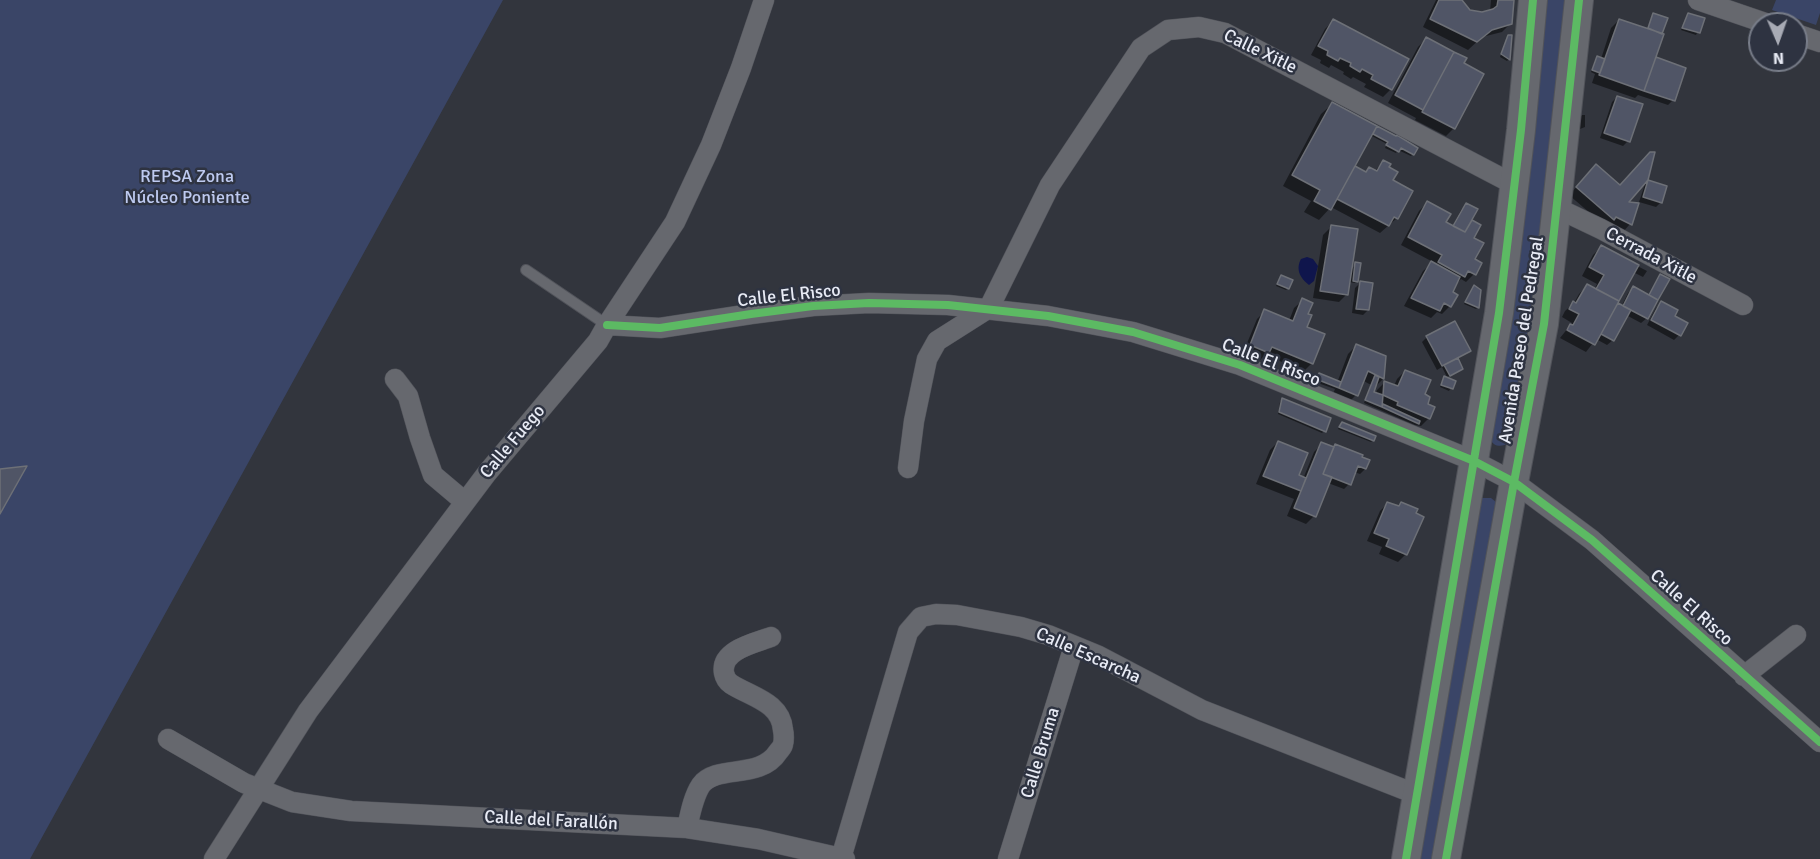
<!DOCTYPE html>
<meta charset="utf-8">
<style>
body{margin:0}
#map{position:relative;width:1820px;height:859px;overflow:hidden;background:#32353d;font-family:Signika,sans-serif}
canvas{display:block}
.north{position:absolute;left:1748px;top:12px;width:60px;height:60px;box-sizing:border-box;background:#2e3341;border:2px solid #787d89;border-radius:50%;rotate:178deg;font-size:16px;font-weight:700;line-height:24px;text-align:center;color:#e8ebf5}
.north::after{content:'';display:block;margin:auto;width:21px;height:27px;background:#a8abb5;clip-path:polygon(50% 0,100% 100%,50% 72%,0 100%)}
</style>
<div id="map">
<canvas width="1820" height="859"></canvas>
<div class="north">N</div>
</div>
<script>
const g = document.querySelector('canvas').getContext('2d');
g.lineJoin = 'round';
function fill(path, color) {
  g.fillStyle = color;
  g.fill(path, 'evenodd');
}
function strokePath(path, color, width, dash) {
  g.strokeStyle = color;
  g.lineWidth = width;
  g.lineCap = dash ? 'butt' : 'round';
  g.setLineDash(dash || []);
  g.stroke(path);
}
function write(font, color, halo, rows, align = 'center') {
  g.font = font + ' Signika,sans-serif';
  g.lineWidth = 5;
  g.setLineDash([]);
  g.textBaseline = 'middle';
  g.strokeStyle = halo;
  g.fillStyle = color;
  for (const [text, x, y, turn = 0] of rows) {
    g.save();
    g.translate(x, y);
    g.rotate((+turn || 0) * Math.PI / 180);
    g.textAlign = isNaN(turn) ? turn : align;
    if (halo) g.strokeText(text, 0, 0);
    g.fillText(text, 0, 0);
    g.restore();
  }
}
fill(new Path2D(`
 M0,0H503L30,859H0Z
 M1544,0H1567L1532,321L1509,442C1502,448 1494,447 1490,439Z
 M1776,0H1820V13L1816,25L1772,10Z
 M1482,498H1491L1501,506L1438,859H1412Z`), '#3a4567');
fill(new Path2D(`
 M1307,257L1313,259L1318,266L1314,281L1309,285C1301,279 1295,270 1301,259Z`), '#0f154c');
fill(new Path2D(`
 M1436,0H1460L1469,11L1482,14L1490,12L1491,0H1513L1510,24L1502,32L1482,37L1468,50L1423,27Z
 M1654,14L1666,19L1652,63L1656,59L1673,100L1668,105L1638,95L1635,98L1592,83L1595,74L1591,72L1595,60L1597,58L1601,59L1611,28L1619,20L1647,30Z
 M1688,14L1703,19L1696,35L1681,30Z
 M1333,21L1391,89L1383,97L1364,87L1366,84L1353,77L1351,79L1343,74L1344,72L1331,65L1329,68L1320,63L1321,60L1311,55L1325,29Z
 M1509,37V59L1507,61L1500,57Z
 M1426,39L1464,59L1454,128L1446,136L1415,120L1416,118L1388,103L1418,47Z
 M1617,97L1628,141L1623,146L1600,138L1612,102Z
 M1332,104L1405,141L1413,154L1411,156L1398,150L1396,153L1385,148L1387,144L1370,135L1353,167L1365,173L1369,169L1374,172L1383,162L1387,168L1391,181L1397,218L1380,233L1331,207L1319,220L1304,212L1311,201L1283,186L1321,114Z
 M1582,115H1585V127L1580,129V117Z
 M1650,153H1654L1647,181L1665,187L1661,202L1656,207L1639,202L1646,181L1626,204L1637,205L1630,224L1623,232L1607,224L1605,226L1569,195L1596,166L1620,187Z
 M1427,203L1444,223L1452,227L1461,210L1466,205L1470,221L1479,226L1472,238L1474,274L1466,282L1461,279L1456,284L1451,293L1450,306L1442,314L1437,312L1431,318L1404,306L1423,271L1433,262L1401,245L1419,211ZM1468,224L1471,225L1461,238Z
 M1331,227L1351,270L1356,264L1357,281L1355,283L1349,282L1347,294L1339,302L1313,298L1323,235Z
 M1601,247L1647,271L1643,277L1633,272L1616,304L1621,307L1628,293L1633,288L1647,318L1641,323L1626,315L1613,340L1607,345L1596,339L1586,352L1560,338L1572,323L1562,317L1565,311L1574,303L1579,294L1587,286L1594,290L1597,284L1582,276L1593,255Z
 M1281,276L1288,288L1286,290L1276,286Z
 M1360,283L1368,310L1363,315L1352,313L1355,288Z
 M1472,289L1478,307L1476,309L1464,304Z
 M1303,300L1306,315L1305,327L1312,363L1304,371L1265,355L1260,360L1243,353L1257,319L1265,311L1289,321L1294,308Z
 M1662,303L1673,316L1679,335L1674,340L1647,325L1656,308Z
 M1427,337L1469,350L1457,359L1459,371L1447,377L1442,367L1437,370L1422,342Z
 M1356,346L1385,357L1383,379L1375,387L1372,392L1376,394L1377,390L1384,383L1394,386L1397,379L1405,371L1423,395L1426,404L1429,418L1421,426L1415,425L1364,403L1371,385L1362,380L1356,395L1348,403L1332,396L1335,389L1315,382L1317,377L1337,383L1348,354Z
 M1443,380L1454,382L1449,391L1440,387Z
 M1282,400L1324,431L1322,433L1278,414L1280,402Z
 M1340,426L1373,440L1371,442L1338,429Z
 M1278,442L1297,476L1303,479L1314,452L1322,444L1368,461L1365,469L1360,474L1354,472L1349,484L1344,489L1328,483L1314,516L1306,524L1287,516L1294,499L1256,484L1270,450Z
 M1388,503L1397,507L1401,503L1406,554L1398,562L1379,554L1382,547L1367,541L1380,511Z`), '#0007');
const building = new Path2D(`
 M1439,0H1462L1470,10L1482,12L1493,9L1497,6L1498,0H1514L1512,24L1492,30L1477,42L1430,19Z
 M1653,13L1668,18L1662,34L1648,28Z
 M1688,13L1705,18L1700,33L1682,28Z
 M1333,19L1409,59L1392,90L1371,79L1373,75L1362,69L1360,72L1350,66L1351,63L1340,58L1338,61L1327,55L1328,51L1318,46Z
 M1619,19L1664,34L1644,91L1599,75Z
 M1508,35H1512L1510,60L1501,54Z
 M1426,37L1454,52L1423,110L1395,95Z
 M1454,52L1467,58L1464,63L1484,74L1455,129L1422,112Z
 M1597,56L1605,59L1600,73L1592,70Z
 M1656,57L1686,68L1675,101L1644,91Z
 M1617,96L1643,104L1630,142L1604,133Z
 M1332,102L1377,126L1331,210L1314,201L1320,190L1292,175Z
 M1377,126L1396,136L1397,135L1418,148L1414,155L1401,148L1399,152L1386,145L1388,142L1373,134Z
 M1650,152H1655L1648,180L1629,202L1639,203L1632,225L1616,217L1614,220L1576,187L1596,164L1620,185Z
 M1383,160L1391,164L1389,167L1398,172L1393,180L1413,191L1398,219L1394,217L1389,226L1337,199L1355,166L1366,172L1369,167L1377,171Z
 M1648,180L1667,186L1662,203L1643,197Z
 M1427,201L1451,214L1446,222L1465,232L1472,220L1481,225L1474,238L1484,243L1475,259L1482,263L1476,275L1468,271L1465,277L1438,262L1442,255L1408,237Z
 M1466,203L1478,209L1465,232L1453,226Z
 M1331,225L1358,229L1348,295L1320,291Z
 M1601,245L1639,265L1619,301L1596,289L1604,275L1589,267Z
 M1431,261L1460,277L1453,292L1458,295L1451,307L1444,303L1440,311L1411,298Z
 M1355,262L1361,263L1358,282L1353,281Z
 M1660,274L1670,279L1658,300L1649,295Z
 M1281,275L1293,280L1289,289L1277,284Z
 M1360,281L1373,283L1369,310L1356,309Z
 M1587,284L1619,301L1595,345L1567,330L1570,324L1573,325L1579,314L1569,309L1573,301L1576,303Z
 M1474,285L1481,290L1479,308L1465,302Z
 M1633,286L1658,300L1648,319L1623,306Z
 M1302,298L1313,303L1308,314L1312,315L1307,327L1325,334L1313,364L1272,347L1269,353L1250,345L1264,309L1293,321Z
 M1661,301L1678,310L1675,316L1688,323L1681,336L1651,320Z
 M1618,303L1631,310L1614,341L1601,334Z
 M1455,321L1471,351L1442,366L1426,336Z
 M1356,344L1386,356L1384,379L1368,371L1358,396L1339,388Z
 M1458,358L1463,369L1450,376L1444,365Z
 M1405,370L1431,380L1425,394L1430,397L1428,404L1435,407L1430,419L1397,405L1398,402L1383,395L1384,381L1398,386Z
 M1319,373L1341,382L1339,388L1316,379Z
 M1375,375L1379,377L1374,392L1383,395L1382,407L1365,400Z
 M1444,376L1456,381L1453,389L1441,385Z
 M1282,398L1331,418L1326,432L1279,412Z
 M1383,404L1420,421L1419,424L1382,407Z
 M1342,422L1376,436L1374,441L1339,427Z
 M1278,441L1308,453L1299,475L1306,478L1301,491L1263,476Z
 M1321,442L1334,447L1323,474L1332,477L1316,517L1294,508Z
 M1335,444L1363,455L1362,457L1370,460L1366,469L1358,466L1351,485L1323,474Z
 M27,466L0,514V469Z
 M1387,502L1399,506L1401,502L1418,509L1416,513L1424,517L1407,555L1386,546L1389,539L1374,533Z`);
fill(building, '#505566');
strokePath(building, '#6d7077', 1.5);
const lane = new Path2D(`
 M526,270L607,325`);
const street = new Path2D(`
 M1698,0L1768,24
 M1796,34L1820,42
 M1557,208L1601,229L1743,305
 M607,325L660,328L751,314L813,306L869,303L948,305L1048,316L1133,332L1240,365L1474,461L1514,482L1592,540L1820,742
 M395,379L408,396L420,438L433,475L465,502
 M908,468L914,421L927,359L937,341L989,308L1050,185L1141,48L1168,30L1199,27L1225,33L1515,185
 M1744,676L1796,635
 M168,739L244,783L292,802L351,811L687,828L758,839L845,859
 M687,828C690,815 693,797 701,785C717,764 760,780 778,752C780,749 783,747 783,744C784,741 784,734 783,730C781,702 751,697 731,684C728,682 725,678 724,673C720,650 755,643 771,637
 M841,858L908,632L921,617L936,614L957,615L1021,627L1048,635L1099,656L1202,710L1418,795
 M214,859L308,711L487,473L598,341L607,325L675,222L711,145L741,68L764,0
 M1008,859L1074,646`);
const secondary = new Path2D(`
 M1406,859L1499,313L1521,130L1533,0
 M1446,859L1514,482L1544,324L1579,0`);
strokePath(lane, '#51535a', 12);
strokePath(street, '#51535a', 21);
strokePath(secondary, '#51535a', 30);
strokePath(lane, '#66686e', 10);
strokePath(street, '#66686e', 20);
strokePath(secondary, '#66686e', 28);
strokePath(new Path2D(`
 M607,325L660,328L751,314L813,306L869,303L948,305L1048,316L1133,332L1240,365L1474,461L1514,482L1592,540L1820,742
 M1406,859L1499,313L1521,130L1533,0
 M1446,859L1514,482L1544,324L1579,0`), '#5cba63', 8);
write('18px', '#e8ebf5', '#2e3341', [
 ["Calle Xitle",1260,52,26],
 ["Cerrada Xitle",1651,256,28],
 ["Calle El Risco",789,296,-6],
 ["Avenida Paseo del Pedregal",1522,340,-81],
 ["Calle El Risco",1271,363,21],
 ["Calle Fuego",513,442,-50],
 ["Calle El Risco",1691,608,42],
 ["Calle Escarcha",1088,656,24],
 ["Calle Bruma",1041,753,-73],
 ["Calle del Farallón",551,821,3]
]);
write('18px', '#becaf0', '#2e3341', [
 ["REPSA Zona",187,177],
 ["Núcleo Poniente",187,198]
]);
</script>
